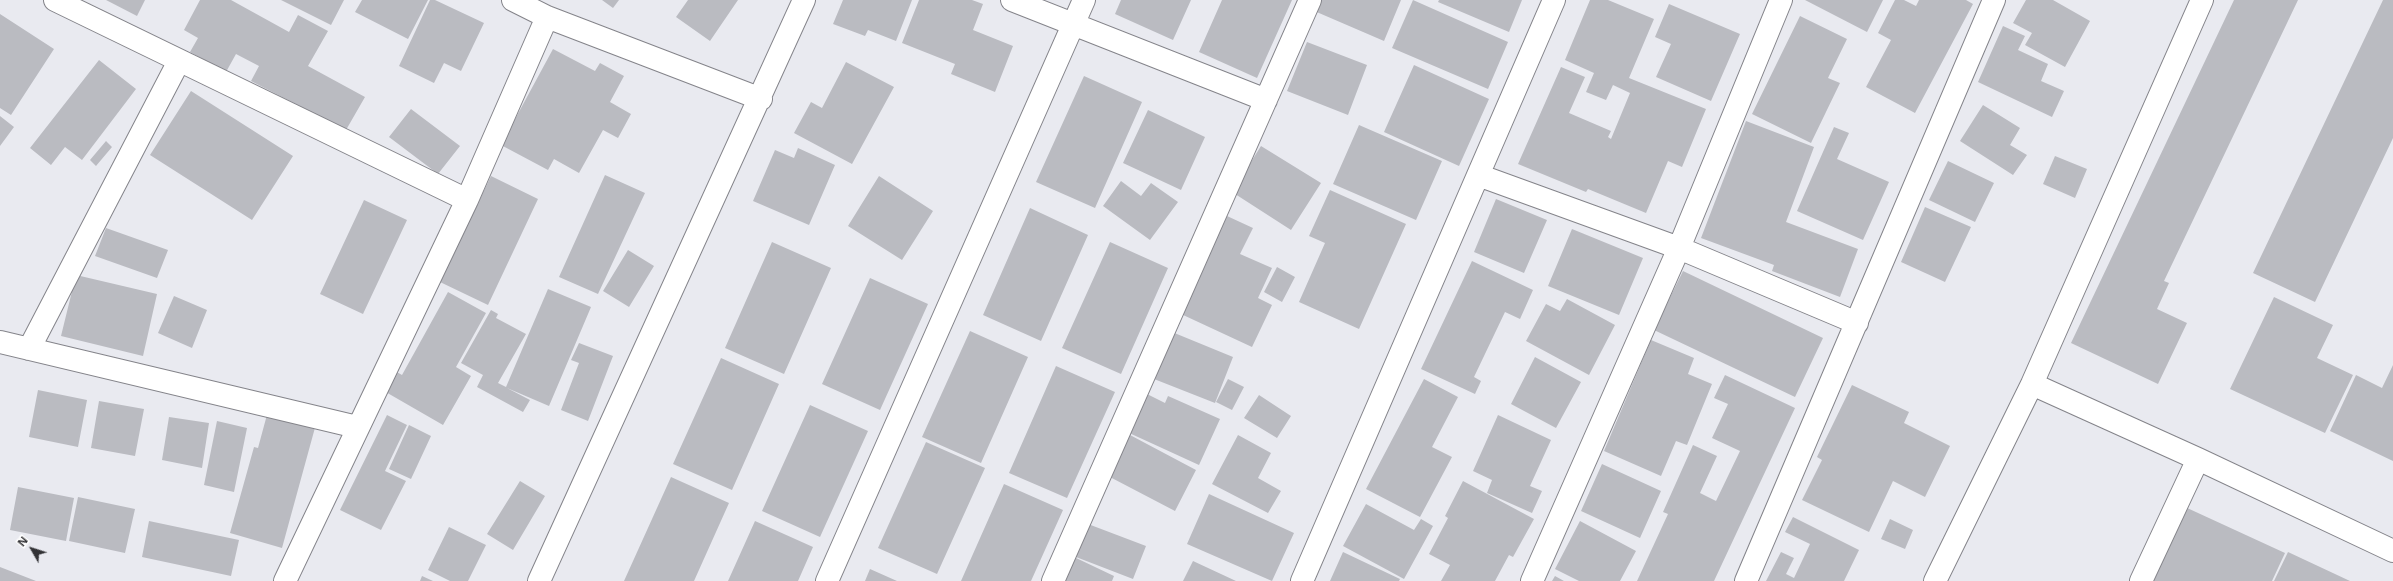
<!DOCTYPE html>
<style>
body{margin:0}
#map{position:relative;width:2393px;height:581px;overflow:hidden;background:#e9eaf0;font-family:"Open Sans",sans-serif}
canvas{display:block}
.north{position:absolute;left:12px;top:529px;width:40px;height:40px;-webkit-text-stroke:3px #fff;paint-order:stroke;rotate:309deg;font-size:11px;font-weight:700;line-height:16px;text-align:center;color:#323235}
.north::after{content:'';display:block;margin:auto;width:14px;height:18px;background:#323235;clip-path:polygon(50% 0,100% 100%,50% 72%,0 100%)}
</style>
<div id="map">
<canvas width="2393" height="581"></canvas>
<div class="north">N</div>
</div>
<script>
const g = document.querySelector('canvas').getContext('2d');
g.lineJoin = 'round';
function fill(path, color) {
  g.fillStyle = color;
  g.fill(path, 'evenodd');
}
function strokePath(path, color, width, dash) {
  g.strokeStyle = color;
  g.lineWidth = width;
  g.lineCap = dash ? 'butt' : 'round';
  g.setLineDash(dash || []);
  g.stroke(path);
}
fill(new Path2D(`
 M106,0H145L137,16Z
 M200,0H231L289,32L298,15L328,31L308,66L365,97L346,130L251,81L259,66L236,54L226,72L190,52L198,38L184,30Z
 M281,0H344L331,25Z
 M362,0H428L408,39L355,12Z
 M430,0H435L484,23L461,71L444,63L434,83L399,66Z
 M602,0H619L613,8Z
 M688,0H738L710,41L676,17Z
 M843,0H912L896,41L868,30L865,36L833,24Z
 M919,0H972L983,4L973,30L1013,46L995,92L951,74L955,64L902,43Z
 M1121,0H1191L1173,40L1115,14Z
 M1222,0H1292L1257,78L1199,52Z
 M1316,0H1401L1384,41L1312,10Z
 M1413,0L1508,42L1488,89L1392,48Z
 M1439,0H1522L1509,32L1438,2Z
 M1590,0H1608L1654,19L1629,78L1706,109L1682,167L1668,161L1646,213L1588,189L1586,192L1518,164L1561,67L1585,77L1569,113L1611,131L1608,137L1611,139L1630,93L1613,85L1606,100L1586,92L1594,73L1565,60Z
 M1805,0H1883L1867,32Z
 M1895,0H1904L1916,6L1919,0H1966L1973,4L1915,113L1866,87L1891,40L1878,33Z
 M2026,0H2053L2090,21L2065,67L2025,45L2032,33L2013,23Z
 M2234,0H2298L2164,281L2169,283L2157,309L2187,323L2158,384L2071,343Z
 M2383,0H2393V138L2315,302L2253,273Z
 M1669,4L1740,34L1711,101L1656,77L1671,44L1655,37Z
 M0,14L54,49L11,115L0,108Z
 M1800,16L1847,39L1828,78L1840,83L1811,143L1752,114Z
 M2003,26L2025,36L2018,50L2048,64L2041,81L2064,91L2052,117L1978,82Z
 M1307,42L1367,65L1348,115L1287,91Z
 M553,49L595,71L600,63L624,76L610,102L631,114L618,138L603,130L579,173L554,159L548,170L501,145Z
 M99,60L136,89L82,160L65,147L51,165L30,148Z
 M846,62L894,87L852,164L794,133L811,102L822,108Z
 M1414,65L1489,99L1459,166L1384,132Z
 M1084,76L1142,102L1095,208L1036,182Z
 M191,91L293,156L252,220L150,155Z
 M1983,105L2020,128L2010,145L2027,155L2013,175L1960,141Z
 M411,109L460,146L438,174L389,137Z
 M1148,110L1205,137L1181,190L1123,163Z
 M0,116L14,127L0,146Z
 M1746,121L1814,147L1786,222L1858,249L1840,297L1772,271L1774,265L1701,238Z
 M1359,125L1442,161L1416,220L1333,184Z
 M1834,127L1849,133L1837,159L1889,182L1863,240L1797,211Z
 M106,141L112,147L96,166L90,160Z
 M1261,146L1321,183L1291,230L1232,192Z
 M798,148L835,165L809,225L753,201L775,150L794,158Z
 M2055,156L2087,169L2075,198L2043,184Z
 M1948,161L1994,183L1975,222L1929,200Z
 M605,175L645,193L598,294L559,277Z
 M491,176L538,199L488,305L440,282Z
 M879,176L933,211L902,260L848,226Z
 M1121,181L1141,196L1151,183L1178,202L1150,240L1103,206Z
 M1330,190L1406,224L1359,329L1299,302L1325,243L1309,236Z
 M1496,199L1547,220L1524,273L1474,252Z
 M364,200L407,220L363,314L320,294Z
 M1925,207L1971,227L1945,282L1901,262Z
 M1030,208L1088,235L1041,341L983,315Z
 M1227,216L1253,228L1240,254L1272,268L1258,298L1272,305L1252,347L1181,314Z
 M106,228L168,250L157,278L95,256Z
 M1572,229L1643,258L1619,315L1548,286Z
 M772,242L831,268L784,374L725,348Z
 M1110,242L1168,268L1121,374L1062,348Z
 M628,250L654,266L629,307L603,291Z
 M1472,261L1533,290L1520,319L1505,312L1474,377L1481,381L1475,394L1421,369Z
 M1277,267L1295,277L1282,302L1264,292Z
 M1683,271L1823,338L1795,397L1654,330Z
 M76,275L157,294L143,356L61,336Z
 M870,278L928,304L880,410L822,384Z
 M548,289L591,307L549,406L507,388L530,400L523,412L477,387L483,375L461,363L491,310L498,314L496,318L526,334L498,383L506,387Z
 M448,292L486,313L456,367L471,376L443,425L384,391L395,371L402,375Z
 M174,296L207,310L192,348L158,333Z
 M2274,297L2333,325L2317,358L2353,375L2325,433L2230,389Z
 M1567,299L1615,325L1589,375L1526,341L1546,304L1560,311Z
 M970,331L1028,357L981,463L922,437Z
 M1172,332L1233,357L1215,403L1154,379Z
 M1651,340L1694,358L1688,374L1712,384L1687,445L1676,441L1661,476L1604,451Z
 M579,343L613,356L588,421L561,410L579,363L571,360Z
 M1535,357L1581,382L1556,428L1511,404Z
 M721,358L779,384L732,490L673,464Z
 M2393,365V461L2330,431L2356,375L2382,388Z
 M1056,366L1115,392L1067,498L1009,473Z
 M1725,375L1795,408L1714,581H1637L1668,514L1663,512L1693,445L1717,456L1700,493L1716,501L1740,451L1712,438L1728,404L1714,398Z
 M1228,379L1244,387L1232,410L1216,402Z
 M1424,379L1458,397L1432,447L1452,457L1420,517L1366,489Z
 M1852,385L1909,412L1904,423L1950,446L1925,497L1893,481L1869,532L1802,500L1822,460L1817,457Z
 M38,390L87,400L78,447L29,437Z
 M1145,393L1165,403L1168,396L1220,419L1199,465L1127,432Z
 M1259,395L1291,416L1277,438L1244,418Z
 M99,401L144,409L135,456L91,448Z
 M810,405L868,431L820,537L762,511Z
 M268,411L316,424L282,548L230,533L254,447L258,448Z
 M387,415L407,425L385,471L406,481L381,530L340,510Z
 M1498,415L1551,440L1530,486L1542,491L1532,513L1487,493L1492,480L1473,471Z
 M169,417L209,423L202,468L162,460Z
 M217,421L247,428L234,492L204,485Z
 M409,425L431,436L411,479L389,469Z
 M1130,435L1196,470L1175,511L1108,476Z
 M1238,435L1271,453L1258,478L1281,491L1268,513L1212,484Z
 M926,442L985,468L937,574L878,548Z
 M1602,464L1661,491L1640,538L1581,511Z
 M671,477L729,503L694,581H624Z
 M520,481L545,496L513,550L487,534Z
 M1463,481L1534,519L1513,557L1509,555L1495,581H1441L1450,565L1429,554L1448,518L1445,516Z
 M1004,484L1063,510L1031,581H961Z
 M18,487L74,498L66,541L10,530Z
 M1209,494L1294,533L1272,581L1187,544Z
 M78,497L135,509L125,553L69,541Z
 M1366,504L1414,530L1421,519L1433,526L1404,579L1343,546Z
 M2185,507L2285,553L2272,581H2150Z
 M1793,517L1859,550L1844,581H1766L1781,552L1794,558L1786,574L1794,578L1810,544L1785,532Z
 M1890,519L1913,530L1905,549L1881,539Z
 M149,521L239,540L231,576L142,557Z
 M755,521L813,547L798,581H728Z
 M1580,521L1636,551L1620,581H1579L1555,569Z
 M1088,524L1146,546L1133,579L1076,557Z
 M449,527L486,545L468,581H450L428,570Z
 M1343,552L1400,579L1399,581H1330Z
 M2288,552L2350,581H2274Z
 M1074,557L1114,576L1112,581H1063Z
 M1193,561L1236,581H1183Z
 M0,567L36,581H0Z
 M870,569L897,581H865Z
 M422,576L433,581H420Z
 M1555,576L1564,581H1552Z`), '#babbc1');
const street = new Path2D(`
 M55,0L467,200
 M513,0L547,17L761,99
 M1012,0L1266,100
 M1478,175L1679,248L1857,323
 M0,342L357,427
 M29,349L179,61
 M2032,384L2198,459L2393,551
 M285,581L467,200L547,17
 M539,581L804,0
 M827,581L1084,0
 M1053,581L1310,0
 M1302,581L1554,0
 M1532,581L1679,248L1781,0
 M1746,581L1994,0
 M1935,581L2032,384L2202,0
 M2141,581L2198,459`);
strokePath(street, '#84848a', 24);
strokePath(street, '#fff', 22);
</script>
